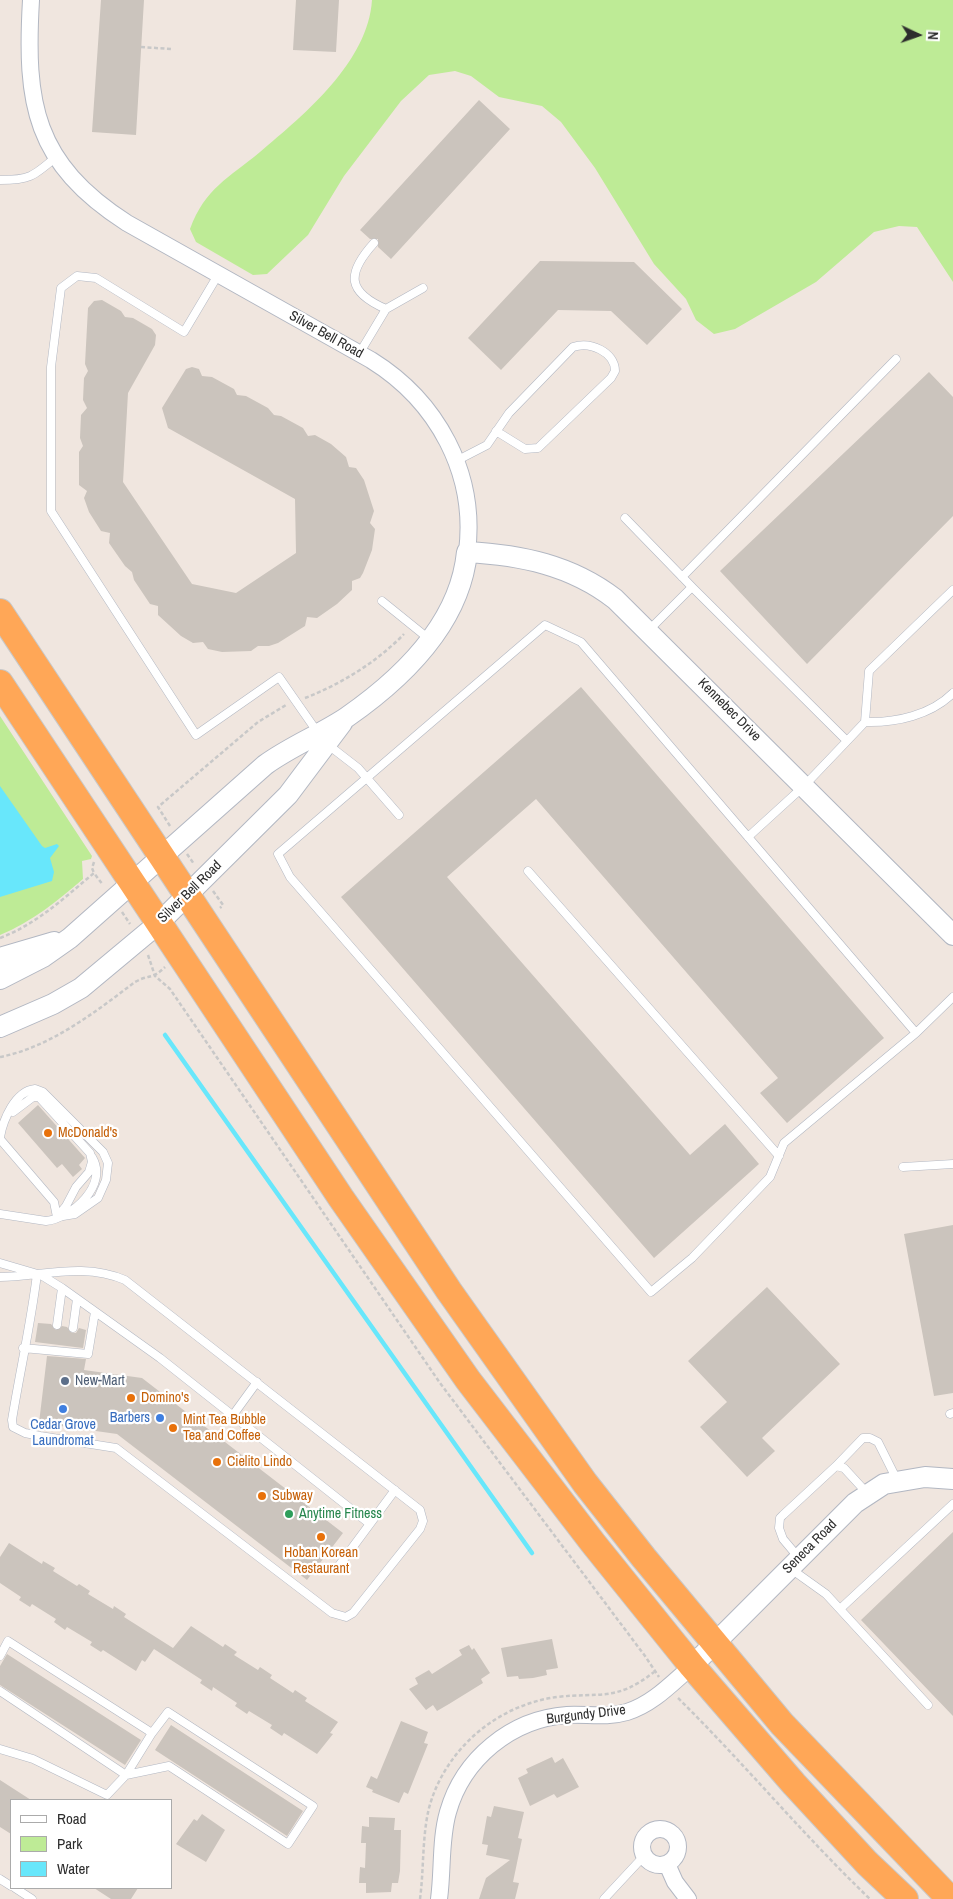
<!DOCTYPE html>
<style>
body{margin:0}
#map{position:relative;width:953px;height:1899px;overflow:hidden;background:#f0e6df;font-family:"Archivo Narrow",sans-serif}
canvas{display:block}
.legend{position:absolute;left:10px;top:1799px;width:162px;height:90px;box-sizing:border-box;background:#fff;border:1px solid #ababab;margin:0;padding:6px 9px;list-style:none;font-size:15px;color:#2d2d2d}
.legend li{display:flex;align-items:center;gap:10px;height:25px}
.legend b{width:25px;border:1px solid #ababab}
.north{position:absolute;left:893px;top:10px;width:50px;height:50px;-webkit-text-stroke:4px #fff;paint-order:stroke;rotate:93deg;font-size:14px;font-weight:700;line-height:20px;text-align:center;color:#2d2d2d}
.north::after{content:'';display:block;margin:auto;width:18px;height:22px;background:#2d2d2d;clip-path:polygon(50% 0,100% 100%,50% 72%,0 100%)}
</style>
<div id="map">
<canvas width="953" height="1899"></canvas>
<ul class="legend">
<li><b style="height:6px;background:#fff"></b>Road</li>
<li><b style="height:14px;background:#beeb96"></b>Park</li>
<li><b style="height:14px;background:#68e7fb"></b>Water</li>
</ul>
<div class="north">N</div>
</div>
<script>
const g = document.querySelector('canvas').getContext('2d');
g.lineJoin = 'round';
function fill(path, color) {
  g.fillStyle = color;
  g.fill(path, 'evenodd');
}
function strokePath(path, color, width, dash) {
  g.strokeStyle = color;
  g.lineWidth = width;
  g.lineCap = dash ? 'butt' : 'round';
  g.setLineDash(dash || []);
  g.stroke(path);
}
function write(font, color, halo, rows, align = 'center') {
  g.font = font + ' "Archivo Narrow",sans-serif';
  g.lineWidth = 4.5;
  g.setLineDash([]);
  g.textBaseline = 'middle';
  g.strokeStyle = halo;
  g.fillStyle = color;
  for (const [text, x, y, turn = 0] of rows) {
    g.save();
    g.translate(x, y);
    g.rotate((+turn || 0) * Math.PI / 180);
    g.textAlign = isNaN(turn) ? turn : align;
    if (halo) g.strokeText(text, 0, 0);
    g.fillText(text, 0, 0);
    g.restore();
  }
}
fill(new Path2D(`
 M372,0H953V282L917,227L899,226L874,232L816,282L735,329L714,334L696,320L686,299L654,264L595,168L561,122L542,106L499,97L471,76L455,71L429,75L401,101L344,176L308,235L267,274L253,275L196,242L190,229C205,188 229,178 260,152C305,114 368,62 372,0Z
 M0,716L92,856L91,859L82,861L83,879C57,901 32,922 0,935Z`), '#beeb96');
fill(new Path2D(`
 M0,786L42,846L45,848L57,844L59,846L50,858L54,872L52,881L0,897Z`), '#68e7fb');
strokePath(new Path2D(`
 M165,1035L532,1553`), '#68e7fb', 4.5);
fill(new Path2D(`
 M101,0H144L136,135L92,132Z
 M296,0H339L336,52L293,50Z
 M479,100L510,129L391,259L378,247V239H370L360,230Z
 M540,261L634,262L682,309L647,345L611,311L558,310L501,370L468,338Z
 M102,300L121,311L125,317L133,318L152,329L156,335L155,345L128,393L123,482L192,584L236,593L296,553L295,499L168,428L162,408L186,369L192,367L199,369L202,376L212,377L234,389L237,395L246,396L268,408L274,415L281,416L303,428L308,436L315,435L331,444L346,457L349,467L356,468L364,480L374,511L370,523L375,529L372,550L363,573L360,578L352,581V590L337,604L317,618L307,617L305,626L278,643L269,646H258L251,651L222,652L208,649L203,642L193,643L181,636L158,615V606L150,604L134,580L132,572L125,566L109,543L110,533L101,531L89,512L84,498L87,491L79,485V452L83,446L80,438L81,415L87,408L83,400L84,378L88,371L85,364L88,308L94,301Z
 M929,372L953,397V516L807,664L720,571Z
 M581,687L884,1038L787,1123L760,1093L778,1078L536,799L447,877L690,1155L725,1124L759,1164L654,1258L341,897Z
 M38,1105L85,1158L79,1165L82,1169L73,1177L62,1164L57,1168L18,1123Z
 M953,1225V1393L934,1396L904,1234Z
 M767,1287L840,1364L762,1438L775,1451L747,1477L700,1427L727,1402L688,1361Z
 M38,1323L51,1324L56,1330L62,1326L67,1327L72,1333H76L79,1328L86,1330L83,1348L35,1342Z
 M47,1356L86,1359L84,1370L142,1378L343,1533L307,1580L117,1434L39,1423Z
 M953,1532V1716L861,1620Z
 M9,1543L42,1564L43,1561L55,1568L53,1571L77,1586L79,1584L90,1591L88,1594L113,1609L114,1606L126,1614L124,1617L173,1648L191,1626L223,1647L225,1644L237,1652L234,1655L258,1670L260,1667L272,1675L270,1678L293,1693L295,1690L307,1698L305,1701L338,1722L330,1733L333,1734L317,1754L284,1733L282,1736L270,1728L272,1725L249,1711L247,1714L235,1706L237,1703L213,1687L212,1691L200,1683L202,1680L154,1649L145,1662L142,1660L136,1671L103,1650L101,1652L90,1645L92,1642L67,1627L65,1630L54,1622L56,1619L32,1604L30,1607L19,1600L21,1597L0,1583V1557Z
 M552,1639L558,1668L546,1670L547,1675L533,1678L519,1679L518,1676L507,1677L501,1648Z
 M469,1645L472,1650L474,1648L490,1673L481,1679L483,1683L449,1704L437,1711L433,1705L426,1710L409,1689L418,1684L415,1678L429,1670L432,1674L462,1655L459,1650Z
 M7,1654L141,1740L125,1765L0,1685V1666Z
 M401,1721L428,1732L424,1743L428,1744L408,1794L404,1792L399,1803L372,1792L373,1790L366,1787L371,1776L377,1779Z
 M171,1725L303,1811L287,1836L155,1750Z
 M552,1757L555,1763L563,1758L579,1787L557,1798L554,1794L530,1806L518,1778L528,1773L526,1769Z
 M0,1780L31,1800H11V1834L0,1827Z
 M494,1806L524,1812L518,1838L522,1839L513,1882L519,1883L515,1899H479L486,1878L510,1860L486,1855L488,1845L482,1844L487,1816L491,1817Z
 M202,1814L225,1830L206,1862L176,1844L194,1819L197,1821Z
 M369,1817L395,1818L394,1830H401L400,1871L398,1883H392L391,1892L366,1893V1883H359L360,1867L365,1868L366,1843H361L362,1826L369,1827Z
 M94,1888H138L131,1899H111Z`), '#cbc4bd');
const service = new Path2D(`
 M0,180C30,180 34,176 56,157
 M374,243C346,274 347,292 386,309
 M218,275L184,332L96,278L77,276L61,288L51,367V511L196,735L279,677L318,733
 M359,354L386,309L423,288
 M456,461L487,445L509,413L573,347C590,341 615,352 615,371L611,378L538,448L525,449L496,431
 M625,518L692,587L649,630
 M682,577L896,359
 M692,587L847,741L804,786L748,837
 M382,601L429,639
 M545,625L581,642L916,1033L784,1143L770,1177L692,1258L651,1292L290,877L278,854Z
 M865,722C896,723 931,715 953,693
 M847,741L865,722L869,671L953,590
 M327,744L358,768L399,815
 M528,871L779,1156
 M916,1033L953,997
 M13,1112L33,1097H39L90,1153L92,1162L89,1172L76,1187L66,1206L57,1217
 M0,1137C3,1120 15,1091 35,1089L43,1092L103,1152L108,1163L106,1180L98,1198L75,1214L57,1217
 M0,1139L54,1202L57,1217
 M903,1167L953,1164
 M0,1214L46,1221C72,1218 109,1185 92,1157
 M0,1263L41,1275L62,1288L160,1358L370,1524
 M0,1277C43,1276 84,1262 125,1280L420,1510L423,1521L420,1529L353,1613L346,1617L332,1613L116,1448L40,1436L25,1433L13,1427L12,1420C20,1371 31,1323 37,1274
 M57,1325L62,1288
 M73,1328L77,1299
 M23,1348L88,1354L95,1312
 M950,1414L953,1413
 M233,1415L257,1382
 M836,1466L863,1438H870L878,1442L897,1480
 M799,1558L783,1539L779,1528L780,1518L783,1515L836,1466L844,1468L867,1493
 M338,1567L395,1490
 M791,1569L826,1594L928,1705
 M840,1609L953,1504
 M0,1656L8,1641L152,1733L126,1775L107,1795L33,1759L0,1749
 M0,1691L126,1775L169,1766L288,1844L313,1806L168,1712L152,1733
 M0,1879L11,1886
 M15,1888L32,1899
 M604,1899L644,1856`);
const minor = new Path2D(`
 M31,0C25,104 34,163 127,223L371,360C437,401 477,473 467,552
 M642 1847a18 18 0 1 1 36 0a18 18 0 1 1-36 0Z
 M667,1864L675,1882L688,1899
 M439,1899C443,1870 440,1840 448,1812C463,1759 511,1719 567,1715C587,1714 607,1718 627,1712C653,1704 672,1683 692,1666`);
const tertiary = new Path2D(`
 M0,958L54,942
 M0,979L43,957L70,938L265,765C291,746 322,734 347,717C403,678 460,623 467,552C521,555 571,565 615,599L953,935
 M0,1027L53,1004L81,988L159,923L288,795L342,723
 M692,1666L855,1503L884,1484L925,1477L953,1479`);
const trunk = new Path2D(`
 M0,612L449,1291L585,1483L644,1558L782,1724L950,1899
 M0,683L341,1198L468,1380L593,1543L692,1666L794,1784L867,1863L905,1899`);
strokePath(service, '#b2b7c2', 9);
strokePath(minor, '#b2b7c2', 18);
strokePath(tertiary, '#b2b7c2', 22);
strokePath(trunk, '#c8c8c8', 28);
strokePath(new Path2D(`
 M141,47L171,49
 M305,698C341,684 377,662 404,634
 M170,826L158,807L258,722L286,705
 M187,854L194,864
 M94,862L92,868L94,873
 M213,891L223,905L220,908
 M122,912L130,924
 M0,938C37,924 64,898 94,873L103,885
 M148,955L155,976L170,989L440,1383L645,1656L659,1677
 M0,1057C51,1047 95,1012 135,982C149,974 152,980 165,967
 M678,1698C744,1763 803,1835 870,1899
 M420,1899C424,1869 422,1837 429,1808C445,1749 497,1705 557,1697C600,1692 616,1702 654,1672`), '#c8c8c8', 2.5, [4, 2.5]);
strokePath(service, '#fff', 8);
strokePath(minor, '#fff', 16);
strokePath(tertiary, '#fff', 20);
strokePath(trunk, '#ffa757', 26);
for (const [x, y, r, color] of [
 [48,1133,5,"#e8710a"],
 [65,1381,5,"#5c6f8a"],
 [131,1398,5,"#e8710a"],
 [63,1409,5,"#3f7fe0"],
 [160,1418,5,"#3f7fe0"],
 [173,1428,5,"#e8710a"],
 [217,1462,5,"#e8710a"],
 [262,1496,5,"#e8710a"],
 [289,1514,5,"#2e9e5b"],
 [321,1537,5,"#e8710a"]
]) {
  const dot = new Path2D();
  dot.arc(x, y, r, 0, 2 * Math.PI);
  g.fillStyle = color;
  g.fill(dot);
  strokePath(dot, '#fff', 2);
}
write('14px', '#2d2d2d', '#fff', [
 ["Silver Bell Road",326,335,29],
 ["Kennebec Drive",729,710,45],
 ["Silver Bell Road",190,892,-44],
 ["Seneca Road",810,1547,-45],
 ["Burgundy Drive",586,1715,-7]
]);
write('14px', '#c56008', '#fff', [
 ["McDonald's",58,1133],
 ["Domino's",141,1398],
 ["Mint Tea Bubble",183,1420],
 ["Tea and Coffee",183,1436],
 ["Cielito Lindo",227,1462],
 ["Subway",272,1496],
 ["Hoban Korean",321,1553,"center"],
 ["Restaurant",321,1569,"center"]
], 'left');
write('14px', '#4e5e75', '#fff', [
 ["New-Mart",75,1381]
], 'left');
write('14px', '#366cbe', '#fff', [
 ["Barbers",150,1418],
 ["Cedar Grove",63,1425,"center"],
 ["Laundromat",63,1441,"center"]
], 'right');
write('14px', '#27864d', '#fff', [
 ["Anytime Fitness",299,1514]
], 'left');
</script>
